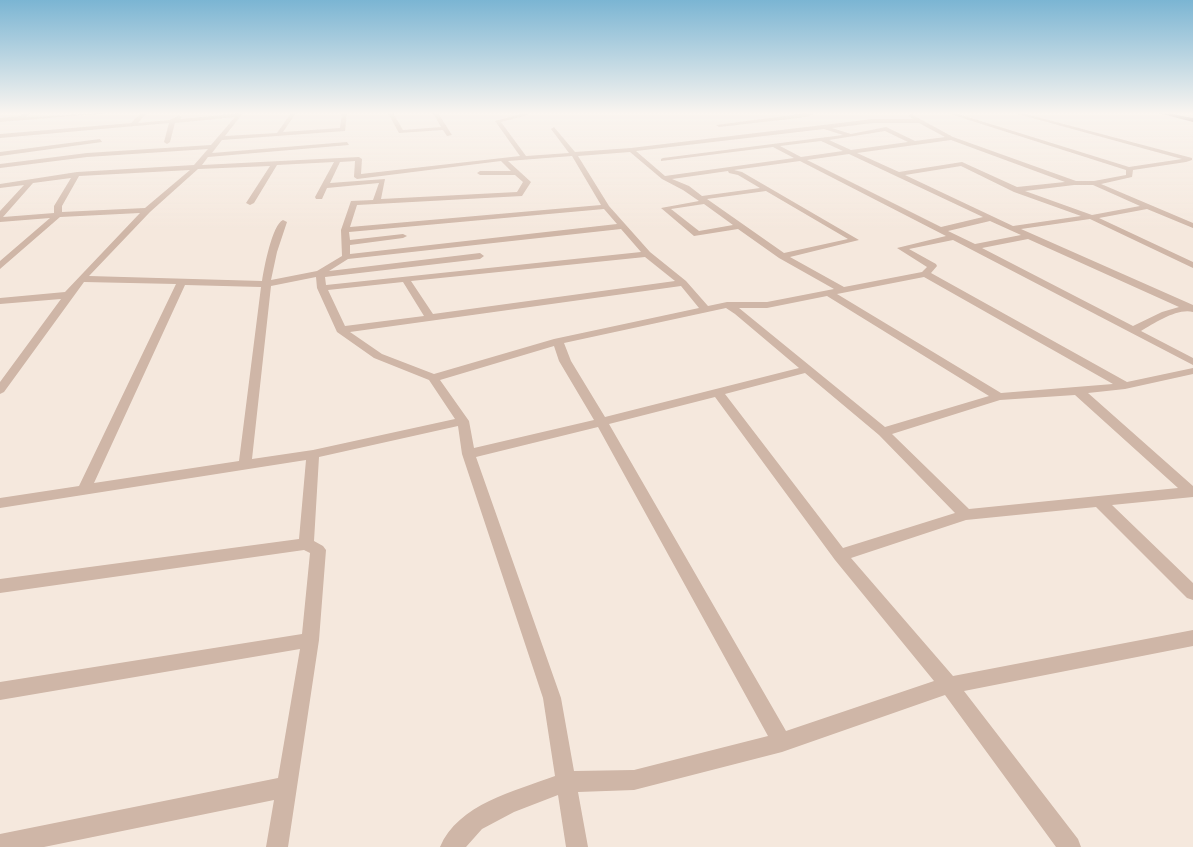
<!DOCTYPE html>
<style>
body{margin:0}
canvas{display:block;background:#f5e8dd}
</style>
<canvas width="1193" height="847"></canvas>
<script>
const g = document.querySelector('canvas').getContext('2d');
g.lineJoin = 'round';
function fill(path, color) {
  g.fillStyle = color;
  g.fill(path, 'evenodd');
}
fill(new Path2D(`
 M24,113H30L26,117L110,113L0,122V118L20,116Z
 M141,113H147L138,123L170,120L179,115L182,117L180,119L243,113L225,136L277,133L291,113H296L283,132L340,128L342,113H347L345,131L222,140L212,153L347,142L349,145L208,157L202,165L359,157L362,159L361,174L520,156L495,121L521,114V113H526L528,115L501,122L526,156L569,153L551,129L554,127L575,152L631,148L873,119H913L908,116L911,114L953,137L1076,181H1094L1126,175V170L947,113H955L1129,167L1182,159L1014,113H1022L1192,158V160L1186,162L1133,170L1132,177L1101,184L1193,223V228L1147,209L1099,218L1193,262V268L1090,219L1021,229L1193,305V312C1177,308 1155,323 1141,331L1193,358V365L953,240L909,249L936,264L937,266L931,273L1127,382L1193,368V374L1125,389L1088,393L1193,486V497L1112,505L1193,583V600L1187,598L1096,507L966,520L851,558L953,676L1193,630V646L964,691L1078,839L1081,847H1056L945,695L782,752L634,790L578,792L588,847H566L558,795L514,812L482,829L466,847H440C458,804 515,791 555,776L543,698L462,454L458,426L319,457L314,541L323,546L326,550L319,640L288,847H266L274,800L44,847H0V834L278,778L300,649L0,700V682L302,634L310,553L304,550L0,593V579L299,539L306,460L0,508V498L79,486L176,284L84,282L4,392L0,394V382L61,299L0,304V298L65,292L140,213L60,217L0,269V261L50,218L0,222V211L24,185L0,188V184L77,172L194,165L208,149L87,157L0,168V164L87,153L211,145L235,117L175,123L170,142L167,144L164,142L169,123L0,138V134L131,123ZM873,123H919L945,137L915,141L886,127L851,134L832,128ZM824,129L843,135L663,158L661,159V161L773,147L794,158L665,176L636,151ZM885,131L908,142L851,150L829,140ZM951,140L1065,182L1017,187L962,162L899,172L857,153ZM821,141L843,151L801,157L780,146ZM630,152L662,179L683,190L699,201L661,208L694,236L738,229L779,258L834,289L767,302H727L708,306L686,281L650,252L609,206L578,156ZM849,154L983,217L941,227L807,160ZM572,156L601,205L350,227L357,205L522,196L531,182L508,161ZM355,161L354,177L357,179L501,161L511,171H480L477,173L480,175H515L523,182L517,192L381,199L385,179L330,183L340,162ZM800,161L946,236L897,248L927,267L922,272L844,287L790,257L859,240L742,172L734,170ZM334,162L315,197L316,199H322L327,188L379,183L373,200L351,201L341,230L342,256L317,271L271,280L277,252L287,222L283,220C272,225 264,268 262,281L89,276L150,212L198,169L270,166L246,203L250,205L254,203L277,165ZM961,166L1014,192L1081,216L1013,226L905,175ZM190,170L145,208L62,212V206L79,176ZM728,171L729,173L738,175L760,188L702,196L689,186L672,179ZM71,178L54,206V213L3,217L33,183ZM1074,185H1093L1140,206L1092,215L1025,191ZM766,191L848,239L784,253L707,199ZM704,204L733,225L699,231L671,209ZM604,209L617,224L350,254V245L403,238L407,236L403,234L350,240L349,232ZM990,221L1021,235L975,244L948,231ZM621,229L641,252L326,285L325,277L480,259L484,256L480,253L329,271L348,259ZM1028,239L1179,307L1162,312L1133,326L982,248ZM645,257L675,281L433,314L411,281ZM316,277L317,288L337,332L374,358L429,380L455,419L313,450L252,459L271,286ZM924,277L1113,384L1001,393L837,294ZM403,282L424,316L345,326L328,290ZM185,285L261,287L239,461L94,483ZM681,286L699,308L554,339L434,374L382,354L350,332ZM827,296L989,396L885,427L739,308H767ZM726,308L735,314L799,368L605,417L571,361L564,343ZM554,346L559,361L594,420L474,448L469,421L440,380ZM805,373L879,435L955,513L843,548L725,394ZM1075,395L1178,488L969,509L892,434L1000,400ZM715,397L835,560L934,681L786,731L609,424ZM598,427L768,736L634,770L574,771L561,698L476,457Z
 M388,113H393L403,130L441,127L433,113H438L452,135L447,136L443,130L399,133Z
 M808,113H815L807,117L719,127L716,125Z
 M100,139L102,142L0,156V152Z`), '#cfb6a7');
fill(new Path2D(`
 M1158,113H1167L1193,118V122Z`), '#7e6257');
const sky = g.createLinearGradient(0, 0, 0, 231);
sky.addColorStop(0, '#7bb5d3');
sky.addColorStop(0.49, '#faf5f0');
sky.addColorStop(1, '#faf5f000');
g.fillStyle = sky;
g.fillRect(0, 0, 1193, 231);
</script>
